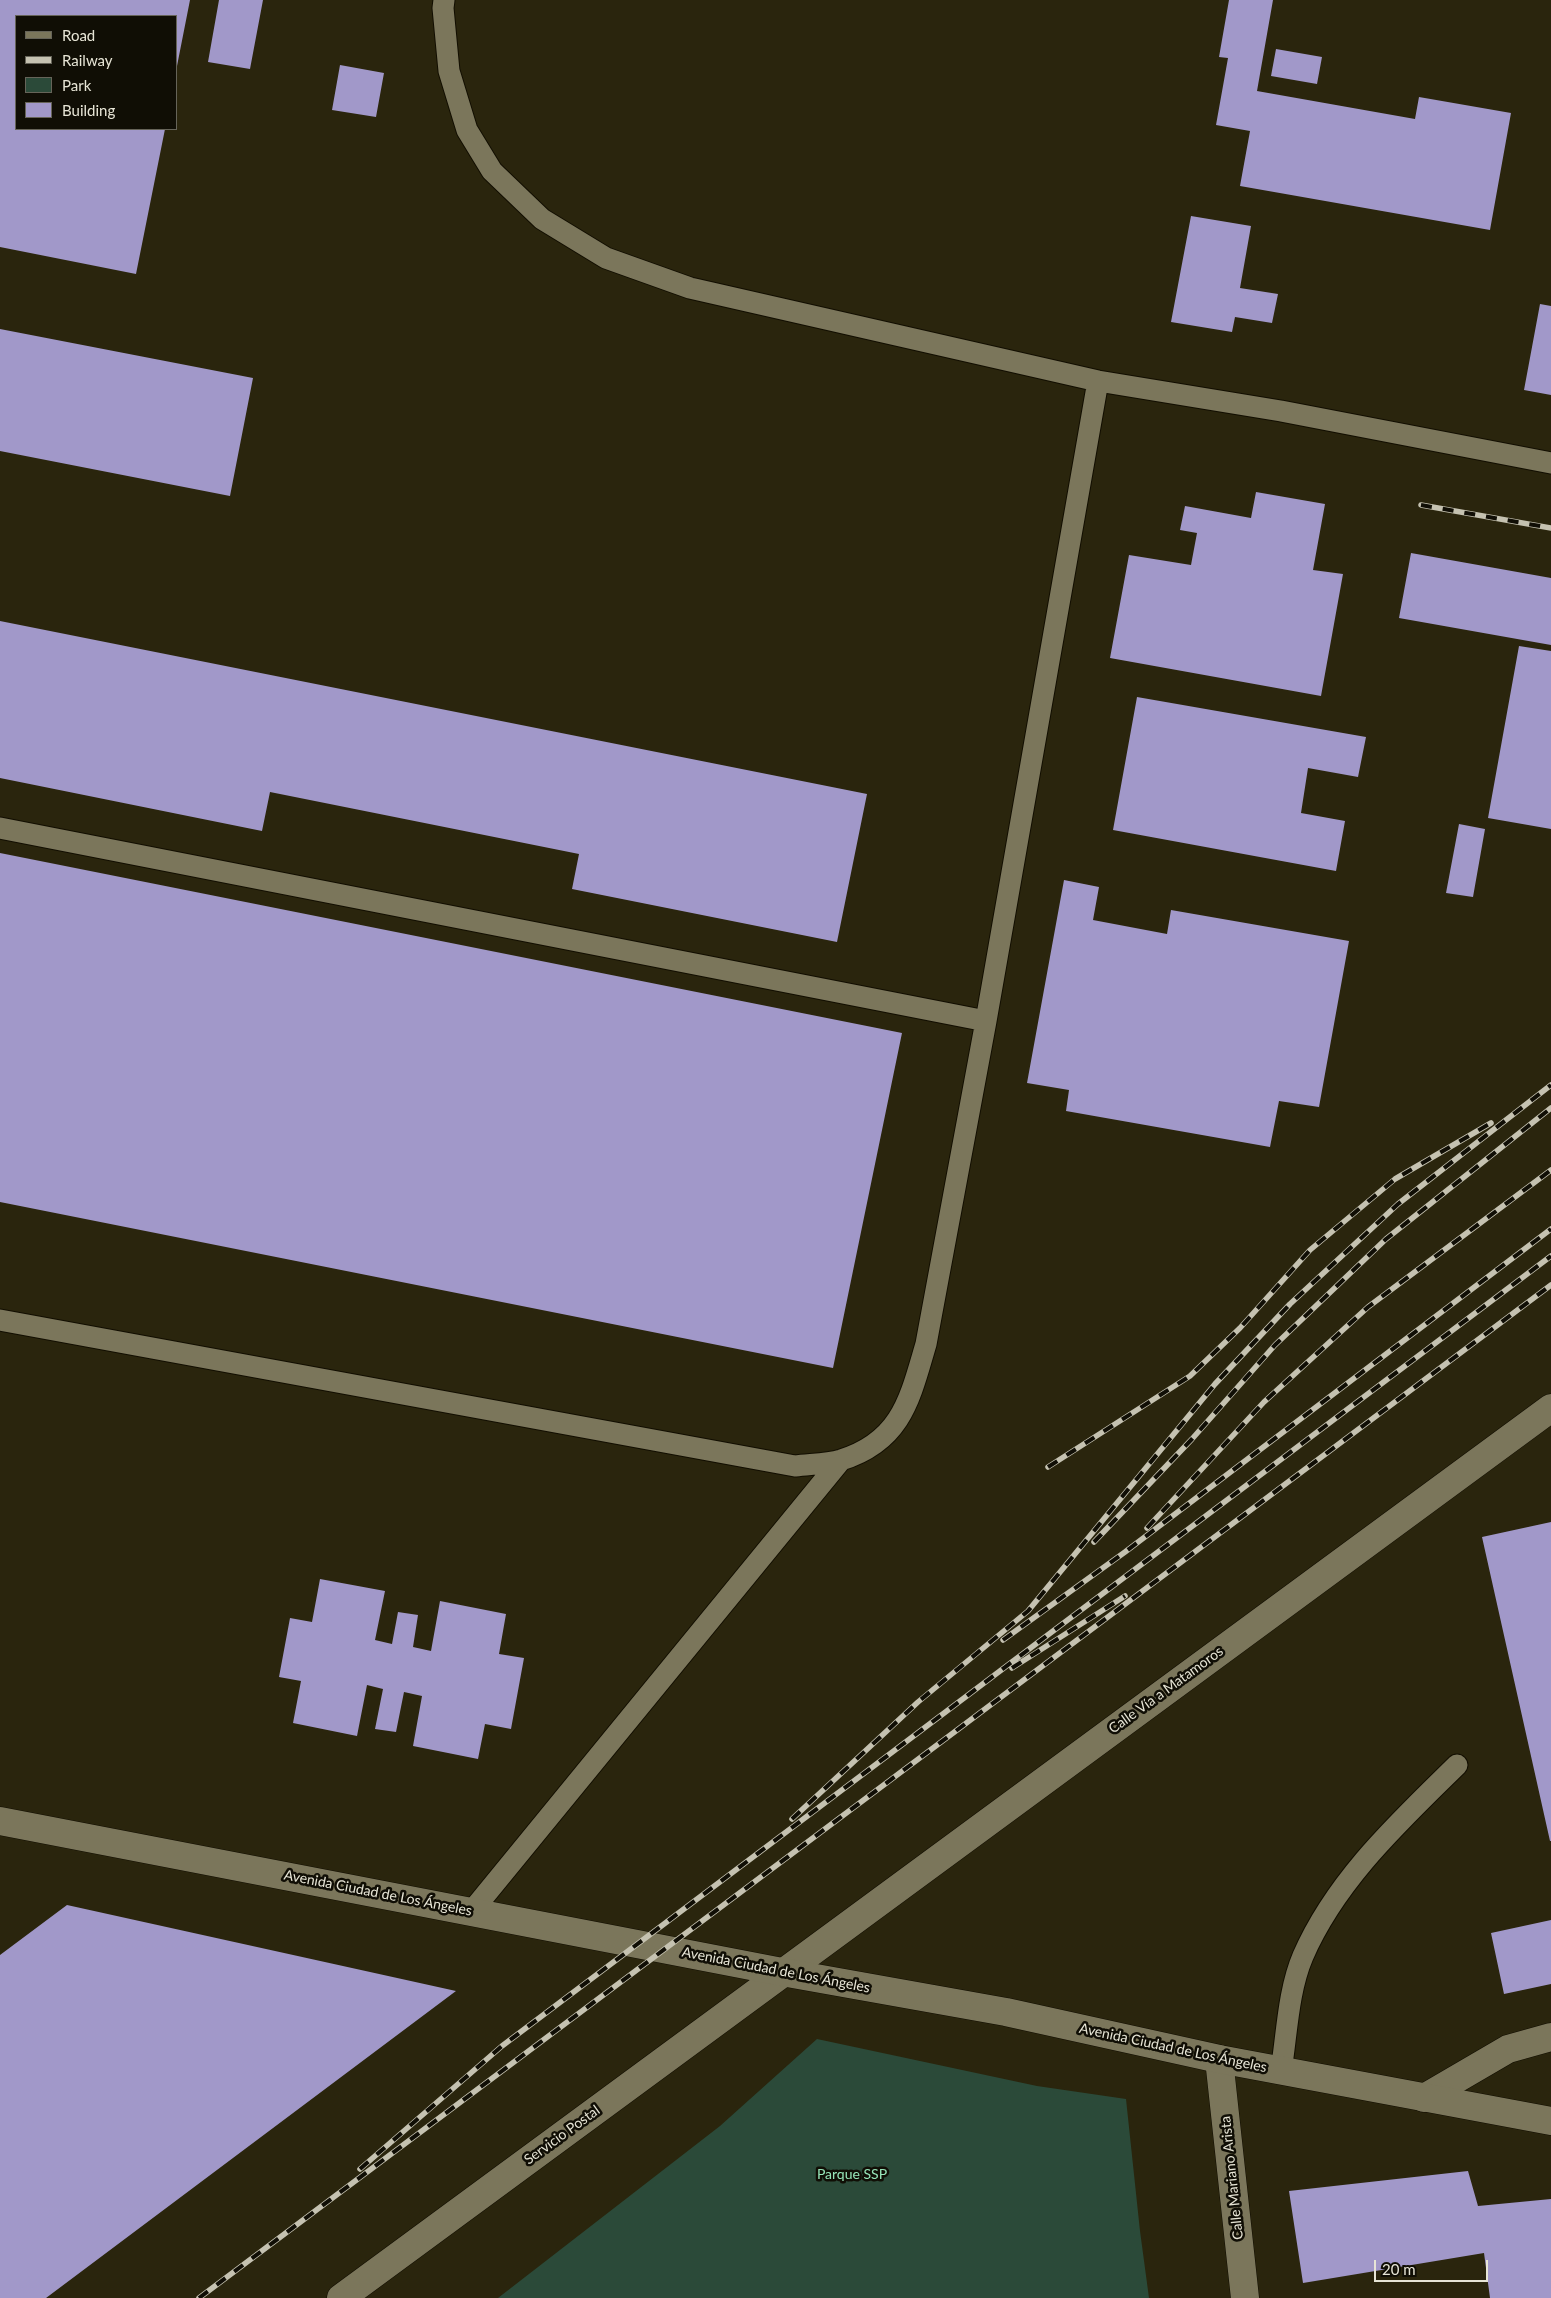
<!DOCTYPE html>
<meta charset="utf-8">
<style>
body{margin:0}
#map{position:relative;width:1551px;height:2298px;overflow:hidden;background:#2a250d;font-family:Lato,sans-serif}
canvas{display:block}
.legend{position:absolute;left:15px;top:15px;width:162px;height:115px;box-sizing:border-box;background:#100e05;border:1px solid #666459;margin:0;padding:6px 9px;list-style:none;font-size:15px;color:#e7e5d6}
.legend li{display:flex;align-items:center;gap:10px;height:25px}
.legend b{width:25px;border:1px solid #666459}
.scale{position:absolute;left:1374px;top:2260px;width:114px;height:22px;box-sizing:border-box;border:2px solid #e7e5d6;border-top:0;padding-left:6px;font-size:15px;line-height:18px;white-space:nowrap;color:#e7e5d6;-webkit-text-stroke:4px #100e05;paint-order:stroke}
</style>
<div id="map">
<canvas width="1551" height="2298"></canvas>
<ul class="legend">
<li><b style="height:6px;background:#7b765b"></b>Road</li>
<li><b style="height:6px;background:#c5c2b1"></b>Railway</li>
<li><b style="height:14px;background:#2b4a39"></b>Park</li>
<li><b style="height:14px;background:#a198c9"></b>Building</li>
</ul>
<div class="scale">20 m</div>
</div>
<script>
const g = document.querySelector('canvas').getContext('2d');
g.lineJoin = 'round';
function fill(path, color) {
  g.fillStyle = color;
  g.fill(path, 'evenodd');
}
function strokePath(path, color, width, dash) {
  g.strokeStyle = color;
  g.lineWidth = width;
  g.lineCap = dash ? 'butt' : 'round';
  g.setLineDash(dash || []);
  g.stroke(path);
}
function write(font, color, halo, rows, align = 'center') {
  g.font = font + ' Lato,sans-serif';
  g.lineWidth = 5;
  g.setLineDash([]);
  g.textBaseline = 'middle';
  g.strokeStyle = halo;
  g.fillStyle = color;
  for (const [text, x, y, turn = 0] of rows) {
    g.save();
    g.translate(x, y);
    g.rotate((+turn || 0) * Math.PI / 180);
    g.textAlign = isNaN(turn) ? turn : align;
    if (halo) g.strokeText(text, 0, 0);
    g.fillText(text, 0, 0);
    g.restore();
  }
}
fill(new Path2D(`
 M817,2039L1037,2086L1126,2099L1140,2231L1149,2298H498L720,2126Z`), '#2b4a39');
fill(new Path2D(`
 M0,0H190L177,66L176,16H16V129H165L136,274L0,247Z
 M219,0H263L250,69L208,62Z
 M1229,0H1273L1257,91L1415,119L1419,97L1511,113L1490,230L1240,186L1250,131L1216,125L1228,58L1219,57Z
 M1276,49L1322,57L1317,84L1271,76Z
 M340,65L384,73L376,117L332,110Z
 M1191,216L1251,226L1240,288L1278,294L1272,323L1235,317L1232,332L1171,322Z
 M1540,304L1551,306V395L1524,390Z
 M0,329L253,378L230,496L0,451Z
 M1256,492L1325,504L1313,570L1343,574L1321,696L1110,658L1129,555L1191,565L1197,533L1180,530L1185,506L1251,518Z
 M1411,553L1551,578V645L1399,618Z
 M0,621L867,794L837,942L572,889L579,854L270,792L262,831L0,778Z
 M1519,646L1551,651V829L1488,818Z
 M1137,697L1366,737L1358,777L1308,768L1301,813L1345,821L1336,871L1113,830Z
 M1459,824L1485,829L1473,897L1446,893Z
 M0,853L902,1033L833,1368L0,1202Z
 M1064,880L1099,887L1093,920L1167,934L1171,910L1349,941L1319,1107L1279,1101L1270,1147L1066,1111L1069,1090L1027,1083Z
 M1551,1522V1841H1550L1482,1537Z
 M320,1579L385,1591L375,1640L392,1644L398,1612L418,1615L413,1647L431,1651L440,1601L506,1614L499,1654L524,1658L511,1729L485,1724L478,1759L413,1746L422,1696L404,1692L396,1732L375,1729L383,1689L367,1685L357,1736L293,1723L301,1681L279,1677L290,1618L312,1622Z
 M67,1905L456,1991L46,2298H0V1955Z
 M1551,1920V1984L1504,1994L1491,1933Z
 M1468,2171L1478,2206L1551,2199V2298H1490L1484,2253L1303,2283L1289,2191Z`), '#a198c9');
const lane = new Path2D(`
 M444,0L443,8L449,71L467,130L492,171L542,219L606,258L690,288L1098,381L1281,411L1551,463
 M0,828L986,1021
 M0,1320L795,1466C810,1464 827,1464 841,1460C902,1441 910,1398 926,1344L986,1021L1098,381
 M472,1911L841,1460
 M1281,2071C1287,2034 1288,1991 1303,1956C1336,1880 1399,1822 1457,1765`);
const street = new Path2D(`
 M1219,2059L1245,2298
 M1424,2098L1508,2049L1551,2037
 M341,2298L1551,1408`);
const secondary = new Path2D(`
 M0,1821L782,1972L1006,2012L1219,2059L1551,2121`);
strokePath(lane, '#120e00', 23);
strokePath(street, '#120e00', 29);
strokePath(secondary, '#120e00', 29);
strokePath(lane, '#7b765b', 21);
strokePath(street, '#7b765b', 28);
strokePath(secondary, '#7b765b', 28);
const rail = new Path2D(`
 M1421,505L1551,528
 M1048,1467L1190,1376L1240,1328L1310,1250L1395,1179L1491,1123
 M1147,1528L1264,1402L1368,1307L1551,1170
 M1094,1542L1192,1439L1275,1345L1386,1239L1551,1108
 M1003,1640L1125,1552L1551,1229
 M1012,1668L1125,1596
 M792,1819L918,1702L1028,1611L1215,1384L1290,1304L1398,1204L1551,1085
 M360,2169L502,2046L1551,1256
 M199,2298L1551,1285`);
strokePath(rail, '#c5c2b1', 5.5);
strokePath(rail, '#100e05', 4, [11]);
write('14px', '#e7e5d6', '#100e05', [
 ["Calle Vía a Matamoros",1166,1690,-36],
 ["Avenida Ciudad de Los Ángeles",378,1893,11],
 ["Avenida Ciudad de Los Ángeles",776,1970,11],
 ["Avenida Ciudad de Los Ángeles",1173,2048,12],
 ["Servicio Postal",562,2135,-36],
 ["Calle Mariano Arista",1232,2178,-96]
]);
write('14px', '#96e5b8', '#100e05', [
 ["Parque SSP",852,2174]
]);
</script>
